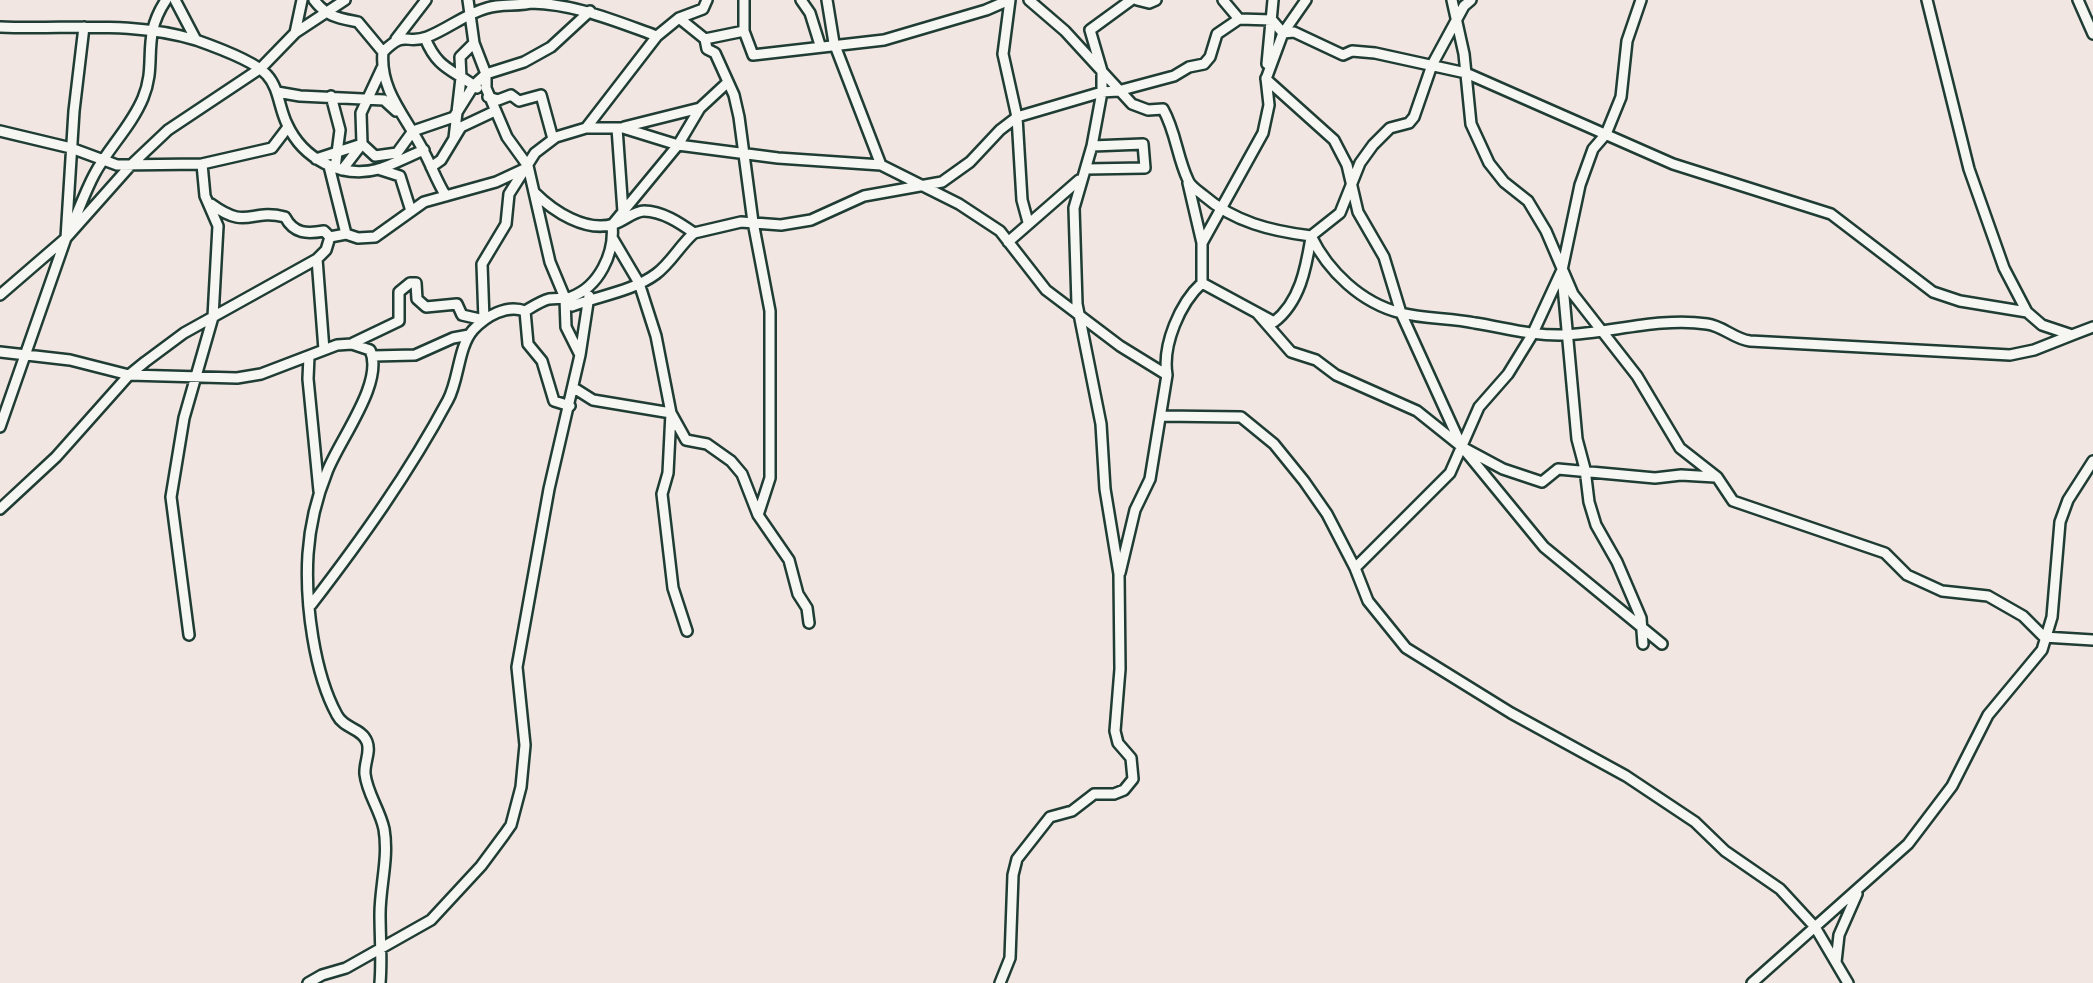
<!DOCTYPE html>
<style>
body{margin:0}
canvas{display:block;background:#f1e6e1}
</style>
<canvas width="2093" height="983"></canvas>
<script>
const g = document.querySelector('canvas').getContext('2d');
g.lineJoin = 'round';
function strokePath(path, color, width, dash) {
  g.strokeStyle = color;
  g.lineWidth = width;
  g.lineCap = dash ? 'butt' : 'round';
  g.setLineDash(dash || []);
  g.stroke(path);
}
const minor = new Path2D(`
 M175,0L196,40
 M314,0C327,17 338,18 358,22L383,52C379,91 408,119 424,152C432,167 437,182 446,196
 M744,0V31L753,55L884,40L986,10L1009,0
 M801,0L810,13L820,45
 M827,0L834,43L881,165
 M1010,0L1003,54L1017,117L1022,200L1028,222
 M1029,0L1065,31L1132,104L1148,110L1163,109C1176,132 1177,157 1188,180C1190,186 1198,191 1203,195C1234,222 1271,231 1311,236L1340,213L1360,163L1373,145L1390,128L1409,123L1414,117L1432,65L1464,6L1471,0
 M1137,0L1149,3L1156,0
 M1223,0L1239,19L1272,20L1283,33L1294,32L1343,55L1352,51L1375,53L1466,73L1673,164L1831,214L1933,292L1960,301L2027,312
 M1306,0L1283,33L1266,79L1334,140L1347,165L1358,212L1384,257L1401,313L1462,447L1544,547L1662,644
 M1452,0L1464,54L1471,124L1489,163L1504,182L1528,201L1546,231L1573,294L1637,376L1680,448L1717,477L1733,501L1885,553L1907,575L1942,591L1988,596L2023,616L2044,637L2093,640
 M1927,0L1969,169L2004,268L2027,312L2042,325L2072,335L2093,327
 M2078,0L2093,34
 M531,3C576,4 615,21 657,36L679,18L703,9L707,0
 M679,18L705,39L744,31
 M0,27C66,30 131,20 196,40C213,46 256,62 267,75C279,88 279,108 287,124C303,159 341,179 379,169C394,164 409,156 424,150
 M295,33L302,0
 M425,38C438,70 453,69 477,88
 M396,39L426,0
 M705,39L707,49L715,53L734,95L739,117L753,222L770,311V478L758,515
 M383,52C406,29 405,45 427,37C448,29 465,14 487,8C502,3 519,7 535,2
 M1267,64L1273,0
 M277,92L300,96L384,100L396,111
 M331,96L340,130L335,168
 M488,97L498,100L511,95L519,101L541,95L553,139
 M624,127L700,108L728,82
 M586,128L657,36
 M617,128L623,212
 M0,131L71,148L117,165L202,164
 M454,138L461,78L460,57L474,43
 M316,159L362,144L375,156L397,153L413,131L454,117L474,85L486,74L524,62L551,47L590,11
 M431,167L441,160L461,127L495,111
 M378,169L400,176L411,211
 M1086,169L1145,168L1143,144L1092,146
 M342,170L362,144L361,113L382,68
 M1188,183L1202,243
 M535,193C553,211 586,233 614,224C624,221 634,211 644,211C662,211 680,223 694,233L741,222L781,225L811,220L864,196L942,182L970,162L1000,130L1017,117L1102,92L1118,91L1174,76L1189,67L1204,64L1210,57L1217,34L1239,19
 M211,204C248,231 249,208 285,217C294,234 307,234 324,231L330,237
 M70,230C78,212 85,192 94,175C108,148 131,127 143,98C158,62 140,39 166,0
 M346,234L358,238L375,237L424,202L496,182L524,169
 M1311,236C1328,271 1361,303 1401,313C1425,319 1451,318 1475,323C1506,328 1533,336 1564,335C1611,333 1659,317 1707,324C1723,326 1734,339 1750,341L2010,355L2034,350L2072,335
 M613,239L639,283L656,336L671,413L686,440L707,444L731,461L742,474L758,515L789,560L798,594L807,608L809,623
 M1008,242L1079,180
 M317,259L324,350
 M1562,275L1577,439L1585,469L1589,502L1596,525L1617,562L1641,618L1643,644
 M1202,283L1274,322C1300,302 1306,268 1311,238
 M0,295L66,238L130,166L168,130L261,68L295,33L345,0
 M565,298L572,306C599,296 633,291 656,274C671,263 680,245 694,233
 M525,311L528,344L542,361L554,401L570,406
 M1257,313L1291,352L1316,360L1336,375L1417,411L1462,447L1503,469L1542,482L1558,469L1655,478L1681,475L1715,477
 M484,320L482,264L506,224L509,194L535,153L556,137L586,128H623L678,145L778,158L881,165L959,204L1000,231L1046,290L1120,346L1167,375
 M353,343L399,321V292L410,283H416L417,299L426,307L457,304L462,315L484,320
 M0,352L70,360L129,375L237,378L261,374L337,345L352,344L370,350C385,382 339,440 327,472C316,499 310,525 308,554C305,603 314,673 337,715C344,729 362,728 367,742C371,752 364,763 365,774C367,793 380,810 384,829C389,858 380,886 380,914C380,937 382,959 380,983
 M580,355L589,296
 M309,356L308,379L319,491
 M373,356L415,355L453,338L469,335
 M574,388L593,400L671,413L668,473L662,494L673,588L687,631
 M1161,416L1241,417L1274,444L1304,481L1327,514L1355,568L1368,601L1406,648L1511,713L1626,776L1695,822L1725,851L1780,889L1815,927L1848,983
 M0,427L66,238L74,111L84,27
 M0,509L56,457L129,375L145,362L184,333L317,259L326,250L330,237L346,234L329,166
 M1355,568L1450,473L1479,407L1508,374L1532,335L1562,270L1580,185L1593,149L1606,134L1621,97L1627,41L1641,0
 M1120,573L1135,510L1150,479L1167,375C1162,345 1180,303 1202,283V243L1263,133L1269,105L1266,78
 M311,605C361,540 409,473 448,400C459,380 458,347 473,330C486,316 507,304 525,311C532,307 541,301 549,299C556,298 564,299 571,297C599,287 615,253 612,225L678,145L700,108
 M189,635L171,497L184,418L213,317L218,226L205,196L202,164L272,148L288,127
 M1836,962L1839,935L1857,894
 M308,983L322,975L346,968L431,920L481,866L504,835L511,825L521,787L525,745L517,667L549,489L580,355L566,327L565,298L550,262L528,166L507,137L486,88V74L474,43L468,0
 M1000,983L1010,958L1013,875L1017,859L1050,817L1072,811L1094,794H1114L1124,790L1133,779L1131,758L1118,743L1115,731L1120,669L1119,574L1105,489L1101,424L1077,304L1074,208L1092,146L1102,92V71L1090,30L1131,0
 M1752,983L1908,844L1952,786L1988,715L2042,650L2052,617L2060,522L2068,500L2093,461`);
strokePath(minor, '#1f3d34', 14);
strokePath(minor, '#f6f6f2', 9);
</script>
